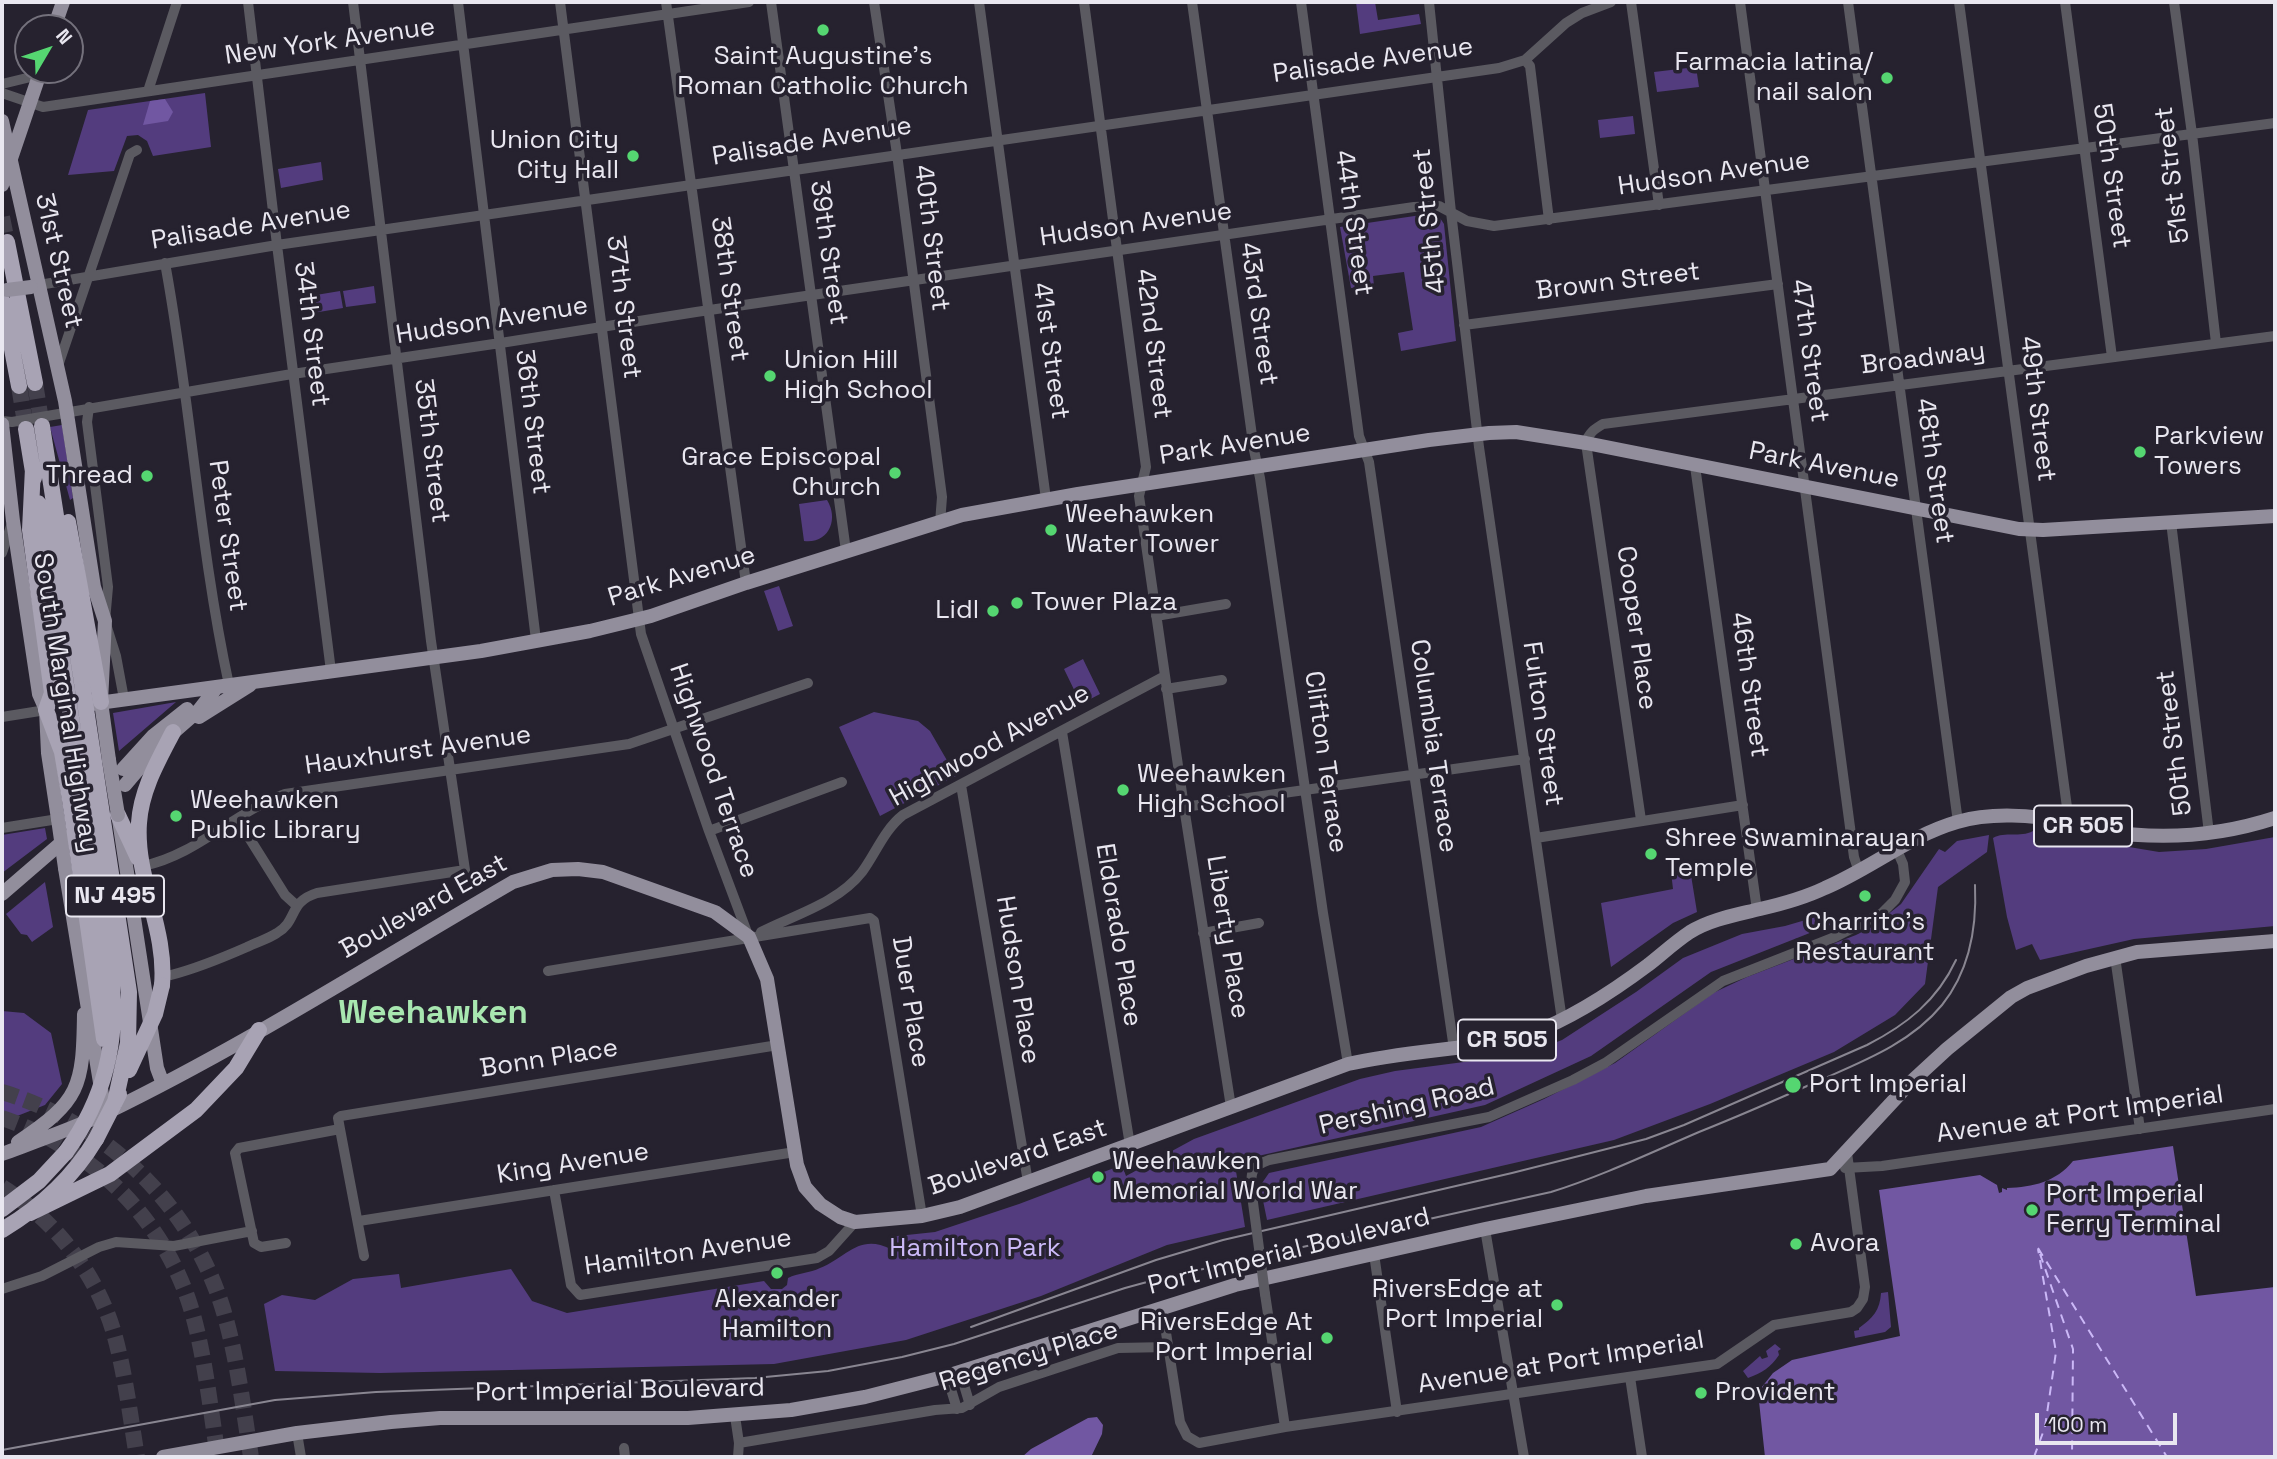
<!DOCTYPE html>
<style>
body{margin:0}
#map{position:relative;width:2277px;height:1459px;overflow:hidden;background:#26222f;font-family:"Space Grotesk",sans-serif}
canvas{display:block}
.frame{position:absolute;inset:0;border:4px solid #e9e7f0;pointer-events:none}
.north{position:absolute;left:14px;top:14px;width:70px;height:70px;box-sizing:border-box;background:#26222f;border:2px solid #74717c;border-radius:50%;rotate:51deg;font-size:19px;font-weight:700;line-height:28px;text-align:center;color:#e9e7f0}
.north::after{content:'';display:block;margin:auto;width:24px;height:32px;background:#55d671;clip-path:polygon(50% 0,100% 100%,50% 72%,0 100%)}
.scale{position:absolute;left:2035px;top:1413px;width:142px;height:32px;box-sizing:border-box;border:4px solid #e9e7f0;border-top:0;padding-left:9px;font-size:21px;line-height:24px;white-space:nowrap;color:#e9e7f0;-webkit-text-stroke:5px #26222f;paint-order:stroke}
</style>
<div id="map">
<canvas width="2277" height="1459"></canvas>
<div class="frame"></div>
<div class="north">N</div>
<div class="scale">100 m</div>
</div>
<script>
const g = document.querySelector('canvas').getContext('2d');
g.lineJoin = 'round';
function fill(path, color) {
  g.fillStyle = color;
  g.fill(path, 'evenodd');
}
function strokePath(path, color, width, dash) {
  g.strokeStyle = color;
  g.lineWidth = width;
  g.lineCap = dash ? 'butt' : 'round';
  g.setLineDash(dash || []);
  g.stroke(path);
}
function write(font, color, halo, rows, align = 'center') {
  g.font = font + ' "Space Grotesk",sans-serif';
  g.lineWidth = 7;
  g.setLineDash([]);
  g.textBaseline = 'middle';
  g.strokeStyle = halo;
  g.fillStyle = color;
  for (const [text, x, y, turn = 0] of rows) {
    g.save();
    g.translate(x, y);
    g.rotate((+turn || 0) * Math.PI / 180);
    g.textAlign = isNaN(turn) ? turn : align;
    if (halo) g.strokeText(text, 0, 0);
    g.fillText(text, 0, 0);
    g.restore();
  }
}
fill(new Path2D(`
 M1356,2H1375L1378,20L1419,14L1421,24L1360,34Z
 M1696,67L1699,87L1657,92L1654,72Z
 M205,93L211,147L153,156L147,141L138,135L127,136L114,171L68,175L88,110Z
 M1633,116L1635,134L1600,138L1598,120Z
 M321,162L323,180L281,188L278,169Z
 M1428,214L1440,218L1444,224L1456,341L1401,351L1398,333L1413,330L1404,272L1373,276L1374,286L1351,288L1340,227Z
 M374,286L376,303L346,307L343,291Z
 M340,291L343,308L313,313L310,296Z
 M62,425L73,498L70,500L50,427Z
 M827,500C839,519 829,544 804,541L799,504Z
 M779,586L793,626L778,631L764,591Z
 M1083,659L1100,694L1081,704L1064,669Z
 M176,702L119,751L113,713Z
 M874,712L918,721L930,731L956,776L880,816L839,727Z
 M45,828L47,839L2,873V835Z
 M2033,831L2159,852L2206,849L2275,837V926L2134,939L2040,960L2032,944L2016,950L2007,917L1993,838C2005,831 2020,838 2033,831Z
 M1989,835L1987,852L1938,887L1925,984L1895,1015L1834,1052L1710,1104L1614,1140L1267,1220L1260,1186L1269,1173L1481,1127L1544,1099L1615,1063L1713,993L1747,977L1856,935L1872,927L1901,904L1939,849L1945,852L1957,841Z
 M1690,869L1697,912L1673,923L1611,967L1601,903L1673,889L1671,872Z
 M45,882L53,927L32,942L27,935L21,934L6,914Z
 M1826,914L1830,925L1711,972L1591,1056L1485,1105L1249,1158L1235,1165L1245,1227L1167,1245L1041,1296L906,1340L774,1364L380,1373L275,1371L264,1304L282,1295L315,1300L353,1279L399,1274L401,1288L511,1269L532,1301L567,1313L764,1281L771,1289H782L787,1285L788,1278C798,1273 810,1273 820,1268C847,1257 859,1233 891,1249L888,1237L935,1232L1019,1204L1122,1165L1126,1176L1194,1139L1360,1079L1395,1071L1525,1054L1562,1040L1636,992L1683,958L1742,934L1785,926Z
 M2,1011L24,1013L51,1033L62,1084L45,1105L2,1122Z
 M1888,1292L1891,1327L1885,1332L1855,1338L1854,1331L1859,1330V1328C1873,1318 1880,1310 1881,1293Z
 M1775,1344L1781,1349L1778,1351L1779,1355C1771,1367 1762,1373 1748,1378L1743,1371L1760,1356L1762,1359L1768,1357L1766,1351Z`), '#533c7e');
fill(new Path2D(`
 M165,99L173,112L168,121L143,125L150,101Z
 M2173,1146L2196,1296L2275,1287V1457H1765L1758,1392L1773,1373L1792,1360L1900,1336L1879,1190L1980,1175L1997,1185L1999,1193L2002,1192V1188L2007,1190V1188C2033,1187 2056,1182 2073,1161Z
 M1097,1417L1103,1425L1102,1434L1091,1457H1022L1031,1449L1088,1418Z`), '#7157a2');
strokePath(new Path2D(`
 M2038,1248L2167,1457
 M2040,1254L2073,1349L2072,1457
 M2034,1457L2045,1427L2056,1352L2038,1249`), '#cbb8f7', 2, [9, 7]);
strokePath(new Path2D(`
 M2,217L7,242
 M35,383L42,426
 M19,386L26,429
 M2,1092C105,1123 189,1202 222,1306C237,1354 243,1407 251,1457
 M2,1118C88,1147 158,1212 188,1299C204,1346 210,1407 218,1457
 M2,1187C53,1219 95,1271 113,1330C125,1371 130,1415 137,1457`), '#43404c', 16, [16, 8]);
strokePath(new Path2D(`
 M248,2L277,245L331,671
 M458,2L536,640
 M560,2L641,634L709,831L748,935
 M666,2L746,583
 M771,2L846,551
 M874,2L897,154L942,497L940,523
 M979,2L1046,499
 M1084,2L1146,467L1139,496L1184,807L1231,1107
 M1192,2L1254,450L1260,478L1323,913L1348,1064
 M1301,2L1359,436L1369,462L1454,1049
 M1429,2L1451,212L1479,447L1562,1020
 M1631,2L1659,205
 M1740,2L1854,857L1859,872
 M1848,2L1958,822
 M1959,2L2069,822
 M2065,2L2112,357
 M2174,2L2192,134L2216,343
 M1525,60L1530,66L1549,220
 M2,84L39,75
 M148,91L177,2
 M2,93L43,107L749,2
 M165,263C191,403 199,546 229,685
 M39,285L277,245L1499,68L1525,60L1566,23L1582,13L1611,2
 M1464,325L1778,284
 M58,366L130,154L137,150
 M89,407L87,422L108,587L105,621L116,656L124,699
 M2,421L12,422L286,375L507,342L696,312L1414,207L1439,206L1467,221L1494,226L2275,123
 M1695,466L1757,910
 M2171,522L2209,833
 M2,553L12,523
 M1156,616L1226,604
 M1166,689L1222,680
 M2,717L46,710
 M1062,732L1130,1145
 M961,785L1028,1182
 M1184,807L1525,759
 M238,820L285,895L296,905
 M1641,820L1586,443C1588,433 1595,429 1603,424L2275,336
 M2,828L58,819
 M709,831L842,782
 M1536,838L1743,805
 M143,866C197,855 234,812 285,794L629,744L808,683
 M761,932C794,915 838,903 862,872C876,853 884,830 903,815L1165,676
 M1203,933L1259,923
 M2115,957L2140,1129
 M548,971L870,918L874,921L922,1216
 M171,975C198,968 222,958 247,947C257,942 268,939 277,933C298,921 288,902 317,893L465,870L431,641L353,2
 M1845,1168L1882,1166L2275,1109
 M554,1190L571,1285L580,1295L817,1258L829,1251L855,1222
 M1252,1195C1251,1176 1248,1167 1269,1160L1489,1117L1573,1080L1605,1063L1723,981L1835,937L1882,913L1895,900L1905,882L1903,864L1896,848
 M359,1221L795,1152
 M1485,1229L1524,1457
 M286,1243L261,1247L254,1243L235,1153L239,1148L340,1129
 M1374,1254L1397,1412
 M364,1256L340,1129L338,1118L341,1116L778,1045
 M2,1289L42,1276L99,1247L116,1242L174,1246L252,1231
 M1265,1294L1285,1427
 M1162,1307L1180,1422L1187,1436L1199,1443L1285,1427L1717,1364L1774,1325L1851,1312L1857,1308L1863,1299L1865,1287L1847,1153
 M947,1376L957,1409
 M1630,1377L1642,1457
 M964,1385L970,1405
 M735,1416L739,1443L738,1457
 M297,1433L301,1457
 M739,1443L935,1410L962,1408L999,1387L1118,1348L1168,1347
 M624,1448L625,1457`), '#5b5a61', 10);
strokePath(new Path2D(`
 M54,28L63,2
 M2,121L65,401L94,587L105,621L101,702L109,760
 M2,185L41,70
 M2,424L13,521L39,694L46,710L48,753L58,819
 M91,704L481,651L590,631L651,616L746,583L962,515L1078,494L1429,440L1489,433L1516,432L1586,443L2019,529L2043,530L2275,516
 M199,717L250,685
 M123,769L153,736L187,709
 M125,785L159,745L199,710L217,687
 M119,820L157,1068L163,1084
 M65,868L105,1113
 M2,894L68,837
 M18,1142C80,1101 83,1087 84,1014
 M2,1154C37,1141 72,1129 106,1113C246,1045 378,960 513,882L552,870L578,869L603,872L715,912L749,937L767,979L797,1165L805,1187L820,1204L840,1217L855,1222L922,1216L960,1207L1348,1064C1391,1054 1435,1051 1478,1045C1496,1043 1514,1040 1530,1034C1572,1018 1612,992 1648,965C1662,954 1675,942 1690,932C1711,919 1736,915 1760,909C1782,904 1804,898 1825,888C1870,869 1909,836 1957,822C1991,812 2033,815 2067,822C2079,824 2091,829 2103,831C2160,840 2220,836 2275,818
 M163,1457L297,1433L391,1422L440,1418H688L791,1410L865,1397L947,1376L1235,1285L1485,1229L1646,1196L1830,1169L1909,1084L1947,1049L2011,997L2027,988L2086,966L2137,952L2275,941`), '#928e9c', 14);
strokePath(new Path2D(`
 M7,242L35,383
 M3,302L19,386
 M42,426L83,689
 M26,429L34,478
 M33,468L30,530L52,693L46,710L62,752L71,806
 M38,503L67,691
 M68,522L101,702
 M118,815L138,858
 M162,985C167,929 135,878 139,823C141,790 158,761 173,732
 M2,1209L39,1181L66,1152
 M30,1213L110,1174L196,1110L236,1068L259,1030
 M2,1230C41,1207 72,1179 96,1139`), '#a8a3b4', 16);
strokePath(new Path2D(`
 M971,1327L1156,1260L1223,1240L1512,1173L1646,1139L1684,1125L1867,1045C1906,1025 1937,1001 1956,960
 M2,1450L275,1400L376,1392L755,1378L828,1371L902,1357L954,1344L1125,1288L1158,1279L1551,1192C1602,1176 1650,1153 1699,1132C1739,1116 1778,1099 1816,1082C1861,1062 1910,1044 1942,1005C1970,970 1977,928 1975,885`), '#898691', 2);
strokePath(new Path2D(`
 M1252,1195L1265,1294`), '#5b5a61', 10);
strokePath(new Path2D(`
 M7,290L31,287
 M109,760L118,815
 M58,819L65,868`), '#928e9c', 14);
strokePath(new Path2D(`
 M83,689L129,992L128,1043L115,1102
 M71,806L104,1039
 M129,1070L155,1014L162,985
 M96,1139L119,1094
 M66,1152C104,1100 119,1040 111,977L67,691`), '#a8a3b4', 16);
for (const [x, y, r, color] of [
 [823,30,7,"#55d671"],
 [1887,78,7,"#55d671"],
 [633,156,7,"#55d671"],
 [770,376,7,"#55d671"],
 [2140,452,7,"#55d671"],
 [895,473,7,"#55d671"],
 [147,476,7,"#55d671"],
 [1051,530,7,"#55d671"],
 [1017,603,7,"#55d671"],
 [993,611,7,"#55d671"],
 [1123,790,7,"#55d671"],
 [176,816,7,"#55d671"],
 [1651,854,7,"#55d671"],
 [1865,896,7,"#55d671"],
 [1793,1085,9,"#55d671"],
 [1098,1177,7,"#55d671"],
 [2032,1210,7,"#55d671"],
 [1796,1244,7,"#55d671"],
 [777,1273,7,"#55d671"],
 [1557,1305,7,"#55d671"],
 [1327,1338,7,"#55d671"],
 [1701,1393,7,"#55d671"]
]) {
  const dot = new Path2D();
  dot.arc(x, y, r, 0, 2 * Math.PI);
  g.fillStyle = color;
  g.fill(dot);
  strokePath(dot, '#26222f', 2.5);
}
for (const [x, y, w] of [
 [2083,826,98],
 [115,896,98],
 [1507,1040,98]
]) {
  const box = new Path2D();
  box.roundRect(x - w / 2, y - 20.5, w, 41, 5);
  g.fillStyle = '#26222f';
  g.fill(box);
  strokePath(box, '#e9e7f0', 2);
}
write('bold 24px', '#e9e7f0', null, [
 ["CR 505",2083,826],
 ["NJ 495",115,896],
 ["CR 505",1507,1040]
]);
write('26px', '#e9e7f0', '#26222f', [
 ["New York Avenue",330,42,-8],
 ["Palisade Avenue",1373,61,-8],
 ["Palisade Avenue",812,142,-9],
 ["Hudson Avenue",1714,174,-8],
 ["51st Street",2173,175,-97],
 ["50th Street",2111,176,82],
 ["45th Street",1430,221,-96],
 ["44th Street",1353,223,82],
 ["Hudson Avenue",1136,225,-8],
 ["Palisade Avenue",251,226,-9],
 ["40th Street",931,238,83],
 ["39th Street",828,253,82],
 ["31st Street",58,261,77],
 ["Brown Street",1618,282,-7],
 ["38th Street",729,289,82],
 ["37th Street",623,307,83],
 ["43rd Street",1258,314,82],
 ["Hudson Avenue",492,321,-9],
 ["34th Street",311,334,83],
 ["42nd Street",1153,344,83],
 ["41st Street",1050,351,82],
 ["47th Street",1809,351,82],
 ["Broadway",1923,359,-7],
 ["49th Street",2037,409,83],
 ["36th Street",532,422,83],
 ["Park Avenue",1235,445,-9],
 ["35th Street",431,451,83],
 ["Park Avenue",1824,466,11],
 ["48th Street",1934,471,82],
 ["Peter Street",227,536,82],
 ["Park Avenue",682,577,-17],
 ["Cooper Place",1636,628,82],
 ["46th Street",1749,685,82],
 ["South Marginal Highway",65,703,81],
 ["Fulton Street",1542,724,82],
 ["50th Street",2175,743,-97],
 ["Highwood Avenue",990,746,-29],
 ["Columbia Terrace",1433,746,82],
 ["Hauxhurst Avenue",418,751,-8],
 ["Clifton Terrace",1325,762,82],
 ["Highwood Terrace",713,771,71],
 ["Boulevard East",424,907,-29],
 ["Eldorado Place",1118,935,81],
 ["Liberty Place",1227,937,81],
 ["Hudson Place",1017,980,81],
 ["Duer Place",910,1002,81],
 ["Bonn Place",549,1059,-9],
 ["Pershing Road",1407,1107,-13],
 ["Avenue at Port Imperial",2080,1115,-8],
 ["Boulevard East",1018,1158,-19],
 ["King Avenue",573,1164,-9],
 ["Port Imperial Boulevard",1289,1252,-14],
 ["Hamilton Avenue",688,1253,-8],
 ["Regency Place",1029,1357,-17],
 ["Avenue at Port Imperial",1561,1363,-9],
 ["Port Imperial Boulevard",620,1391,-1]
]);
write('26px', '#e9e7f0', '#26222f', [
 ["Saint Augustine's",823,57,"center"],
 ["Roman Catholic Church",823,87,"center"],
 ["Farmacia latina/",1873,63,"right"],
 ["nail salon",1873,93,"right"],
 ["Union City",619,141,"right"],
 ["City Hall",619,171,"right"],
 ["Union Hill",784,361],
 ["High School",784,391],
 ["Parkview",2154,437],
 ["Towers",2154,467],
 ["Grace Episcopal",881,458,"right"],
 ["Church",881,488,"right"],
 ["Thread",133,476,"right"],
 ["Weehawken",1065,515],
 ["Water Tower",1065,545],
 ["Tower Plaza",1031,603],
 ["Lidl",979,611,"right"],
 ["Weehawken",1137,775],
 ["High School",1137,805],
 ["Weehawken",190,801],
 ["Public Library",190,831],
 ["Shree Swaminarayan",1665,839],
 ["Temple",1665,869],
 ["Charrito's",1865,923,"center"],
 ["Restaurant",1865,953,"center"],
 ["Port Imperial",1809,1085],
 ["Weehawken",1112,1162],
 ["Memorial World War",1112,1192],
 ["Port Imperial",2046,1195],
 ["Ferry Terminal",2046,1225],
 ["Avora",1810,1244],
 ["RiversEdge at",1543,1290,"right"],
 ["Port Imperial",1543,1320,"right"],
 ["Alexander",777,1300,"center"],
 ["Hamilton",777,1330,"center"],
 ["RiversEdge At",1313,1323,"right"],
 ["Port Imperial",1313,1353,"right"],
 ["Provident",1715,1393]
], 'left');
write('26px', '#ccbaf9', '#26222f', [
 ["Hamilton Park",975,1249]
]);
write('bold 33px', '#a8e7b0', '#26222f', [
 ["Weehawken",433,1014]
]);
</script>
